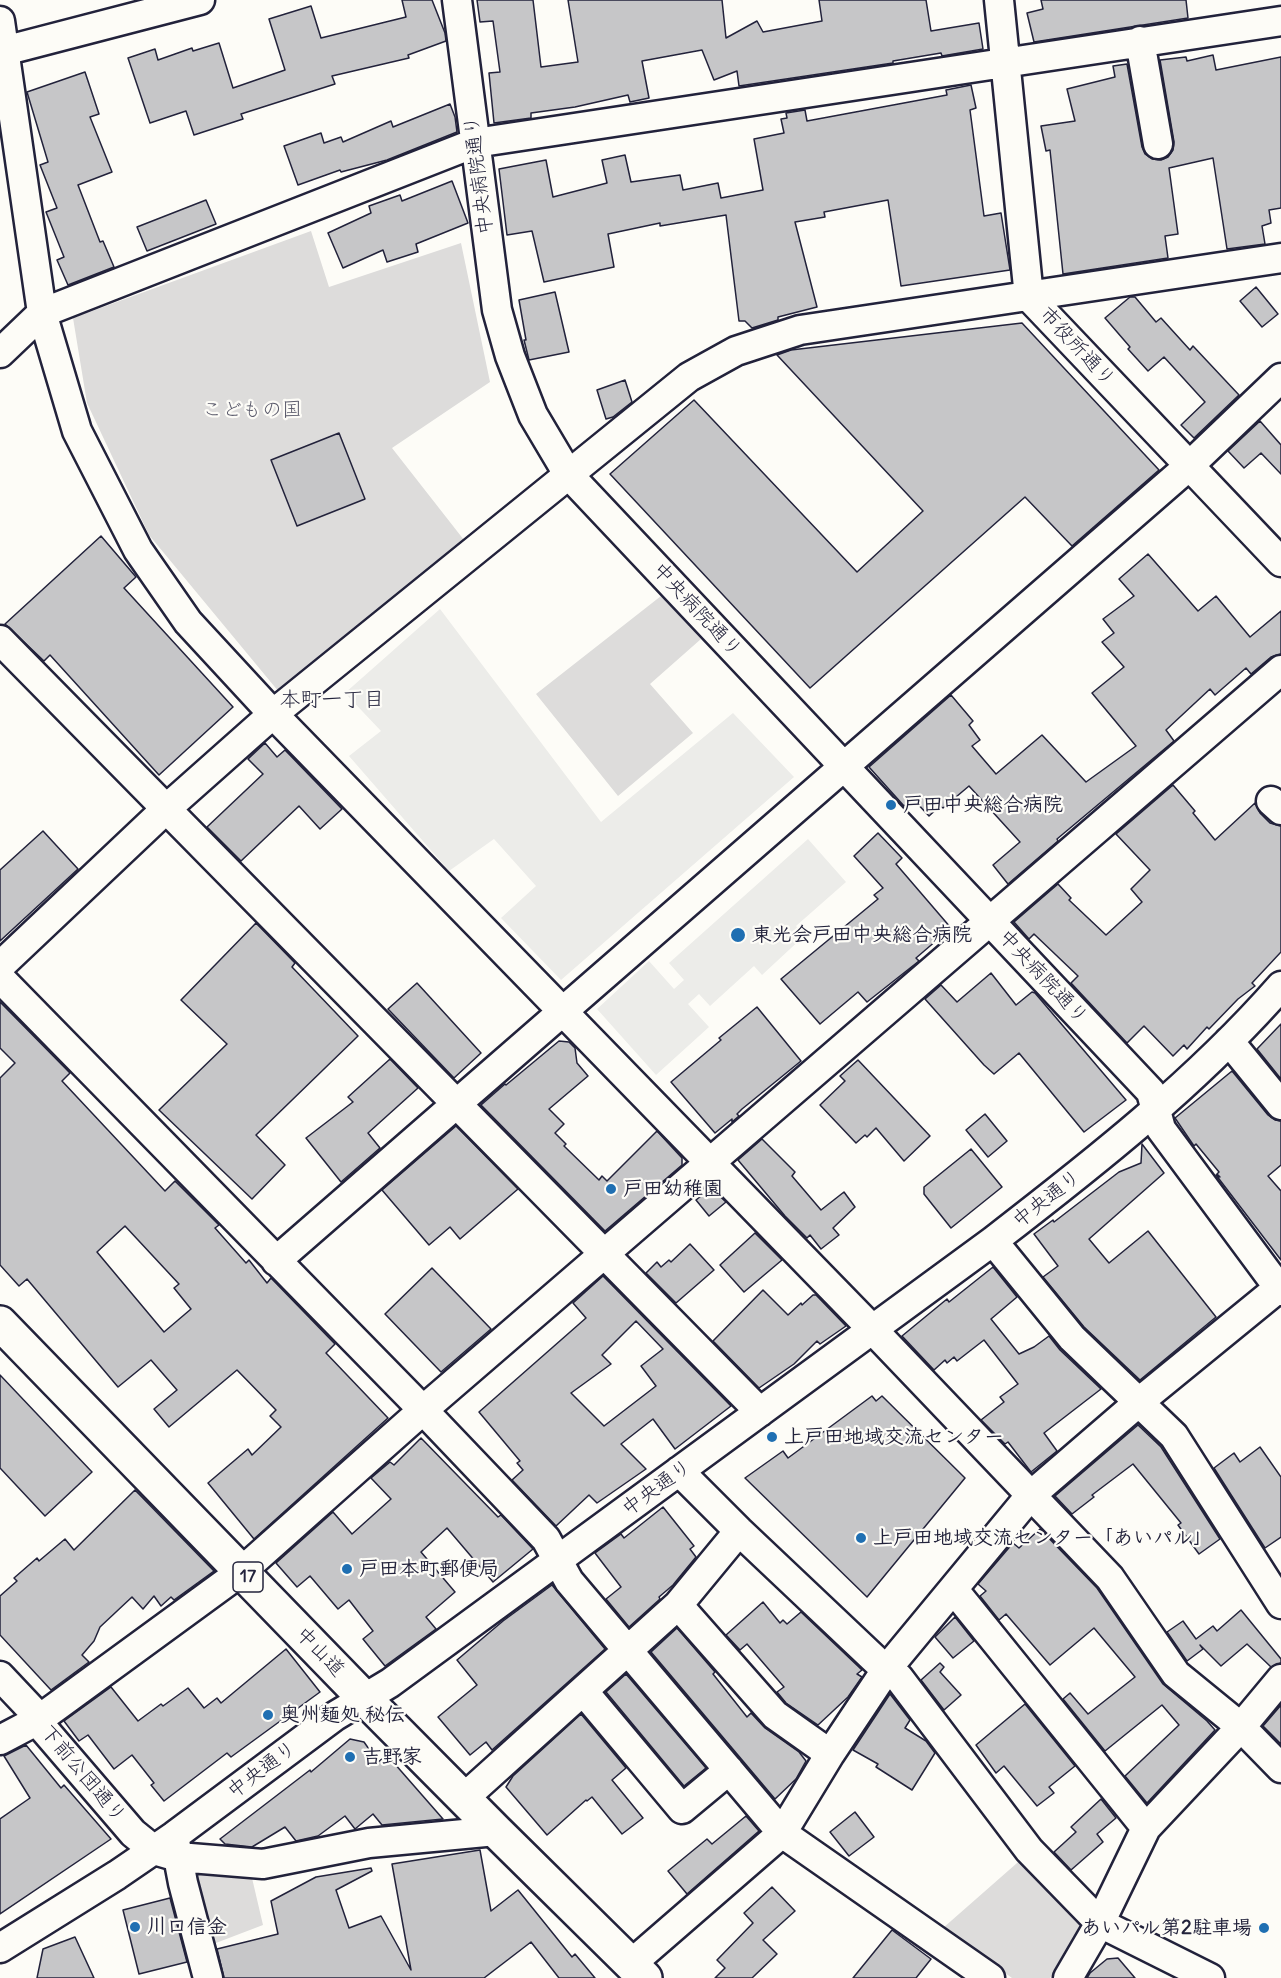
<!DOCTYPE html>
<meta charset="utf-8">
<style>
body{margin:0}
canvas{display:block;background:#fdfcf7}
</style>
<canvas width="1281" height="1978"></canvas>
<script>
const g = document.querySelector('canvas').getContext('2d');
g.lineJoin = 'round';
function fill(path, color) {
  g.fillStyle = color;
  g.fill(path, 'evenodd');
}
function strokePath(path, color, width, dash) {
  g.strokeStyle = color;
  g.lineWidth = width;
  g.lineCap = dash ? 'butt' : 'round';
  g.setLineDash(dash || []);
  g.stroke(path);
}
function write(font, color, halo, rows, align = 'center') {
  g.font = font + ' Delius,"Klee One",sans-serif';
  g.lineWidth = 4.5;
  g.setLineDash([]);
  g.textBaseline = 'middle';
  g.strokeStyle = halo;
  g.fillStyle = color;
  for (const [text, x, y, turn = 0] of rows) {
    g.save();
    g.translate(x, y);
    g.rotate((+turn || 0) * Math.PI / 180);
    g.textAlign = isNaN(turn) ? turn : align;
    if (halo) g.strokeText(text, 0, 0);
    g.fillText(text, 0, 0);
    g.restore();
  }
}
fill(new Path2D(`
 M440,609L601,822L733,713L794,777L561,980L501,918L536,886L494,839L449,871L349,756L381,731L345,693Z
 M808,839L846,882L796,926L804,936L762,975L754,966L710,1006L699,994L688,1004L709,1027L656,1075L597,1009L649,961L674,989L684,980L669,963Z`), '#ecece9');
fill(new Path2D(`
 M311,231L329,287L461,243L490,382L392,448L464,540L279,692L149,535L87,403L73,318Z
 M661,596L701,639L650,684L693,733L618,796L536,694Z
 M1025,1856L1085,1925L1050,1978H1012L943,1928Z
 M204,1871L252,1878L263,1925L208,1946L190,1884Z`), '#dddcdb');
const building = new Path2D(`
 M402,0H432L445,33L446,41L408,55L409,58L332,76L335,84L241,114L243,119L194,135L186,111L150,123L128,58L155,49L158,60L192,48L193,51L219,43L233,88L285,70L269,19L311,6L321,38L406,17Z
 M477,0H533L541,67L578,62L568,0H722L726,38L757,21L763,32L822,21L819,0H926L931,31L979,23L983,49L942,56L941,53L893,61V63L739,86L737,71L714,80L702,50L642,61L649,98L630,102L628,95L575,107L531,113V118L494,123L489,73L500,72L493,21L480,22Z
 M1041,0H1186L1188,18L1034,42L1027,13L1043,9Z
 M1213,55L1216,70L1281,57V208L1269,210L1271,223L1262,226L1265,244L1227,249L1213,158L1169,168L1178,234L1165,236L1168,258L1063,274L1050,150L1046,151L1041,126L1075,121L1067,89L1115,77L1113,66L1127,64L1142,147L1145,154L1152,159L1161,160L1168,157L1173,150L1174,142L1160,60L1186,57L1187,61Z
 M85,72L99,114L90,117L112,172L78,185L100,242L103,241L114,267L68,285L57,260L64,257L46,212L57,208L40,165L48,162L27,92Z
 M971,85L976,108L970,110L984,216L1001,213L1010,270L901,286L888,200L824,212L825,217L795,222L817,307L778,317V320L752,328L745,321H739L726,215L660,226V223L608,234L614,267L544,282L532,231L507,235L499,169L546,160L553,197L607,183L602,160L625,155L631,182L680,175L683,190L718,183L721,198L763,190L754,139L784,133L781,119L787,118L786,113L805,110L807,121L947,95L946,90Z
 M450,104L455,117L457,132L387,160L341,172L340,170L298,185L284,146L321,133L324,143L341,137L343,142L391,121L393,127Z
 M452,181L468,223L416,244L418,252L387,262L383,250L343,268L328,233L371,213L369,206L400,195L402,201Z
 M206,200L216,224L147,251L137,227Z
 M1256,287L1278,314L1262,327L1240,301Z
 M555,292L569,352L529,360L524,340H526L519,300Z
 M1130,297H1135L1156,322L1161,318L1190,350L1193,346L1239,395L1194,438L1181,425L1205,402L1164,357L1148,371L1128,349L1130,347L1105,318Z
 M1022,323L1159,470L1072,546L1025,497L810,688L610,474L694,400L857,572L923,511L777,355L791,350Z
 M625,380L632,402L613,417L606,419L597,390Z
 M1260,421L1281,445V474L1261,453L1244,468L1228,451Z
 M339,433L365,499L297,526L271,460Z
 M101,536L136,577L124,588L233,707L159,775L50,655L44,661L5,624Z
 M1148,554L1198,611L1216,596L1250,637L1281,611V654L1271,657L1251,674L1246,668L1215,695L1210,689L1166,730L1174,741L1057,839L1058,841L1008,884L993,865L1020,842L969,786L943,808L940,806L929,816L913,799L904,806L869,767L951,695L973,721L969,725L980,740L972,746L996,774L1042,735L1086,782L1136,746L1092,693L1124,667L1102,642L1114,633L1103,619L1134,596L1119,579Z
 M265,743L277,757L285,750L342,809L320,829L299,806L241,861L207,827L263,774L248,759Z
 M1173,785L1195,811L1193,813L1215,840L1255,803L1260,813L1270,823L1281,826V952L1252,983L1255,986L1238,999L1209,1029L1207,1027L1187,1049L1184,1045L1173,1056L1144,1026L1127,1043L1071,983L1078,976L1034,934L1029,939L1014,922L1058,884L1071,898L1069,900L1106,935L1142,902L1131,889L1150,870L1116,834Z
 M43,831L78,869L0,941V870Z
 M878,833L902,858L896,864L951,928L916,958L919,961L867,1002L858,992L820,1024L781,979L878,899L874,895L883,888L854,856Z
 M256,923L295,963L292,967L358,1036L256,1135L285,1165L252,1199L159,1110L227,1044L181,1000Z
 M991,973L1016,1005L1032,992L1035,993L1126,1100L1084,1132L1019,1053L994,1074L984,1065L925,999L941,985L957,1002Z
 M417,983L481,1053L454,1078L388,1009Z
 M0,1002L70,1073L62,1081L165,1191L175,1181L219,1225L215,1228L246,1263L249,1260L267,1283L271,1278L335,1344L326,1353L388,1418L254,1539L208,1483L248,1449L252,1455L281,1427L270,1416L276,1410L237,1370L169,1427L154,1409L177,1390L151,1360L118,1387L27,1279L19,1286L0,1265V1078L15,1063L0,1048ZM125,1226L179,1284L174,1288L191,1309L164,1332L97,1252Z
 M757,1007L801,1061L742,1109L737,1114L739,1116L732,1122V1119L715,1133L671,1082L721,1040L719,1038Z
 M1281,1024V1079L1257,1049Z
 M559,1041L569,1042L575,1048L577,1063L588,1076L549,1109L564,1124L555,1133L566,1144L564,1146L599,1180L602,1176L607,1181L657,1131L682,1158V1165L605,1231L481,1105L505,1084L506,1085Z
 M390,1059L418,1088L368,1133L380,1148L341,1182L306,1138L353,1102L348,1097Z
 M858,1060L930,1136L904,1161L876,1128L867,1137L865,1135L856,1143L820,1105L845,1081L840,1076Z
 M1232,1071L1268,1115L1275,1120L1281,1121V1165L1268,1176L1281,1191V1260L1216,1175L1220,1177L1217,1174L1219,1172L1196,1144L1194,1146L1175,1118Z
 M985,1114L1007,1141L988,1157L966,1130Z
 M456,1126L518,1189L460,1239L450,1227L429,1245L382,1190Z
 M762,1139L795,1172L792,1176L821,1210L844,1192L855,1207L833,1228L839,1235L821,1249L810,1235L807,1238L785,1216L738,1160Z
 M1142,1144L1164,1173L1089,1239L1109,1263L1148,1231L1216,1317L1140,1380L1084,1327L1043,1277L1058,1266L1034,1234L1053,1220L1054,1222L1119,1172L1141,1163Z
 M971,1149L1002,1187L951,1228L924,1194V1187Z
 M711,1188L726,1202L709,1216L696,1200Z
 M755,1233L782,1260L744,1292L720,1265Z
 M690,1244L714,1270L676,1303L646,1273L657,1262L661,1267L669,1260L671,1262Z
 M993,1267L1017,1297L991,1319L1019,1354L1034,1347L1049,1336L1060,1350L1101,1389L1044,1433L1057,1451L1031,1472L1008,1442L1005,1444L981,1420L1004,1402L1000,1397L1018,1384L984,1340L957,1361L954,1357L947,1363L945,1360L934,1370L902,1336L947,1299L949,1302Z
 M432,1268L491,1329L441,1372L385,1314Z
 M603,1276L731,1406L675,1449L653,1419L621,1444L646,1469L597,1503L589,1495L556,1526L512,1480L523,1470L517,1463L520,1461L479,1412L586,1318L573,1303ZM636,1321L663,1349L641,1366L656,1386L604,1426L571,1393L611,1364L602,1355Z
 M763,1290L788,1315L801,1303L802,1305L813,1295H816L846,1326L820,1344L817,1341L794,1364L759,1388L713,1341Z
 M0,1375L92,1472L45,1516L0,1468Z
 M872,1396L876,1401L882,1396L965,1478L867,1597L745,1478L783,1451L788,1458Z
 M1138,1425L1161,1447L1220,1539L1199,1554L1178,1525L1181,1523L1133,1464L1092,1495L1094,1497L1072,1514L1055,1496Z
 M421,1438L498,1517L501,1515L533,1549L493,1582L447,1528L421,1552L455,1592L426,1617L436,1629L385,1666L363,1639L373,1631L349,1600L338,1609L310,1576L297,1587L276,1563L333,1512L352,1534L391,1499L371,1478L390,1462L394,1465Z
 M1260,1447L1281,1477V1537L1265,1548L1214,1468L1234,1453L1240,1462Z
 M135,1490L214,1571L174,1600L171,1597L161,1606L154,1596L143,1609L132,1597L100,1627L94,1641L82,1655L89,1662L51,1690L0,1635V1596L17,1581L14,1578L37,1558L39,1561L65,1539L74,1550Z
 M663,1507L694,1546L690,1549L696,1557L673,1585L659,1597L660,1599L629,1627L606,1599L621,1587L595,1553L621,1534L624,1538Z
 M1040,1529L1097,1588L1163,1684L1207,1721L1215,1730L1147,1803L1125,1776L1179,1725L1162,1705L1105,1751L1063,1699L1070,1693L1088,1714L1135,1677L1094,1628L1050,1665L1006,1614L999,1620L980,1596L986,1591L978,1584L1013,1543L1019,1548Z
 M552,1585L605,1649L492,1750L486,1742L470,1755L438,1717L477,1685L457,1660L503,1621Z
 M763,1602L780,1623L783,1620L787,1624L801,1612L862,1670L857,1674L862,1677L848,1697L818,1725L786,1703L777,1692L784,1687L747,1644L740,1650L726,1635Z
 M1241,1610L1281,1659V1663L1271,1667L1247,1644L1221,1666L1200,1645L1203,1649L1187,1661L1167,1632L1183,1621L1196,1639L1213,1626L1217,1631Z
 M955,1617L974,1641L953,1658L935,1637Z
 M677,1628L715,1672L713,1674L747,1717L751,1713L765,1728L799,1752L806,1761L796,1779L775,1799L651,1652Z
 M286,1649L320,1692L231,1757L227,1753L164,1801L151,1785L154,1783L132,1755L114,1769L88,1735L79,1741L64,1721L111,1687L138,1721L161,1704L163,1706L188,1688L204,1708L217,1698L221,1703Z
 M940,1663L944,1667L940,1672L961,1695L944,1710L921,1680Z
 M626,1674L706,1768L684,1786L606,1692Z
 M890,1694L910,1720L905,1728L926,1741L935,1753L912,1790L876,1767L878,1764L853,1750Z
 M1025,1704L1075,1766L1049,1787L1054,1793L1037,1806L1004,1766L996,1773L976,1745Z
 M1281,1705V1744L1263,1726Z
 M581,1714L626,1768L612,1780L643,1818L622,1834L592,1797L587,1801L586,1800L547,1835L506,1787L513,1776Z
 M350,1739L364,1742L378,1762L387,1755L443,1819L382,1825L373,1814L355,1829L345,1816L318,1836L296,1841L285,1827L252,1847L225,1844L220,1839L310,1770L311,1772Z
 M26,1745L61,1788L64,1785L111,1839L0,1914V1819L30,1798L4,1756Z
 M1101,1799L1116,1818L1097,1834L1103,1842L1071,1870L1054,1852L1076,1832L1071,1827Z
 M855,1812L874,1837L849,1856L830,1832Z
 M746,1816L759,1831L687,1894L668,1871L707,1839L712,1844Z
 M480,1850L491,1911L518,1890L572,1957L575,1954L595,1978H559L531,1942L484,1978H224L217,1949L278,1934L271,1901L316,1877L371,1868L372,1871L336,1890L349,1928L381,1916L411,1970L392,1864Z
 M772,1887L795,1911L763,1940L777,1954L752,1978H715L725,1968L717,1960L753,1923L744,1913Z
 M170,1898L187,1962L139,1974L123,1910Z
 M892,1930L931,1959L916,1978H853Z
 M75,1937L94,1978H37L43,1949Z
 M1118,1958L1135,1978H1087L1090,1973L1107,1959Z`);
fill(building, '#c6c6c8');
strokePath(building, '#22223b', 1.5);
const minor = new Path2D(`
 M457,0L497,310L510,356L533,415L568,474L1151,1092L1161,1129L1281,1291
 M999,0L1029,297L1281,562
 M0,21L42,313L77,431L138,550L188,622L273,714L873,1330L1110,1578L1176,1674L1241,1727L1281,1768
 M1140,41L1158,144
 M0,52L200,0
 M0,353L42,313L475,143L1281,21
 M0,640L760,1412
 M1271,801L1281,810
 M0,966L166,809L273,714L689,377L736,351L800,330L1281,258
 M0,978L423,1410L546,1539L569,1581L782,1833L990,1978
 M1229,1041L1281,1105
 M993,1241L1072,1338L1174,1436L1281,1604
 M276,1261L1189,466L1281,378
 M679,1471L739,1531L886,1670L899,1678L1029,1850L1100,1923L1210,1978
 M954,1590L1146,1828
 M678,1605L775,1715L830,1754
 M0,1676L33,1711L42,1727L133,1833L154,1850L178,1857L263,1864L369,1843L496,1831
 M584,1692L682,1809L729,1770
 M0,1740L38,1720L242,1571L423,1410L1281,670
 M464,1798L678,1605L739,1531
 M175,1841L183,1883L208,1978
 M0,1948L117,1875L174,1836L335,1716L390,1683L993,1241C1094,1163 1196,1083 1281,986
 M631,1964L782,1833L830,1754L886,1670L1030,1496L1139,1402L1281,1286
 M1068,1978L1100,1923L1146,1828L1241,1727L1281,1679`);
const highway = new Path2D(`
 M0,1323L365,1699L496,1831L645,1978`);
strokePath(minor, '#22223b', 33);
strokePath(highway, '#22223b', 38);
strokePath(minor, '#fdfcf7', 28);
strokePath(highway, '#fdfcf7', 33);
for (const [x, y, r, color] of [
 [891,805,6,"#1f6fb2"],
 [738,935,8,"#1f6fb2"],
 [611,1189,6,"#1f6fb2"],
 [772,1437,6,"#1f6fb2"],
 [861,1538,6,"#1f6fb2"],
 [347,1569,6,"#1f6fb2"],
 [268,1715,6,"#1f6fb2"],
 [350,1757,6,"#1f6fb2"],
 [135,1927,6,"#1f6fb2"],
 [1264,1928,6,"#1f6fb2"]
]) {
  const dot = new Path2D();
  dot.arc(x, y, r, 0, 2 * Math.PI);
  g.fillStyle = color;
  g.fill(dot);
  strokePath(dot, '#fdfcf7', 2);
}
for (const [x, y, w] of [
 [248,1577,30]
]) {
  const box = new Path2D();
  box.roundRect(x - w / 2, y - 15, w, 30, 4.5);
  g.fillStyle = '#fdfcf7';
  g.fill(box);
  strokePath(box, '#22223b', 1.5);
}
write('bold 18px', '#22223b', null, [
 ["17",248,1577]
]);
write('20px', '#22223b', '#fdfcf7', [
 ["中央病院通り",479,175,-97],
 ["市役所通り",1077,347,47],
 ["中央病院通り",697,610,47],
 ["中央病院通り",1043,977,47],
 ["中央通り",1047,1199,-38],
 ["中央通り",657,1488,-36],
 ["中山道",320,1652,46],
 ["中央通り",262,1770,-37],
 ["下前公団通り",83,1774,50]
]);
write('20px', '#5a5a6b', '#fdfcf7', [
 ["こどもの国",252,410]
]);
write('bold 20px', '#22223b', '#fdfcf7', [
 ["戸田中央総合病院",903,805],
 ["東光会戸田中央総合病院",752,935],
 ["戸田幼稚園",623,1189],
 ["上戸田地域交流センター",784,1437],
 ["上戸田地域交流センター「あいパル」",873,1538],
 ["戸田本町郵便局",359,1569],
 ["奥州麺処 秘伝",280,1715],
 ["吉野家",362,1757],
 ["川口信金",147,1927],
 ["あいパル第2駐車場",1252,1928,"right"]
], 'left');
write('21px', '#22223b', '#fdfcf7', [
 ["本町一丁目",332,700]
]);
</script>
